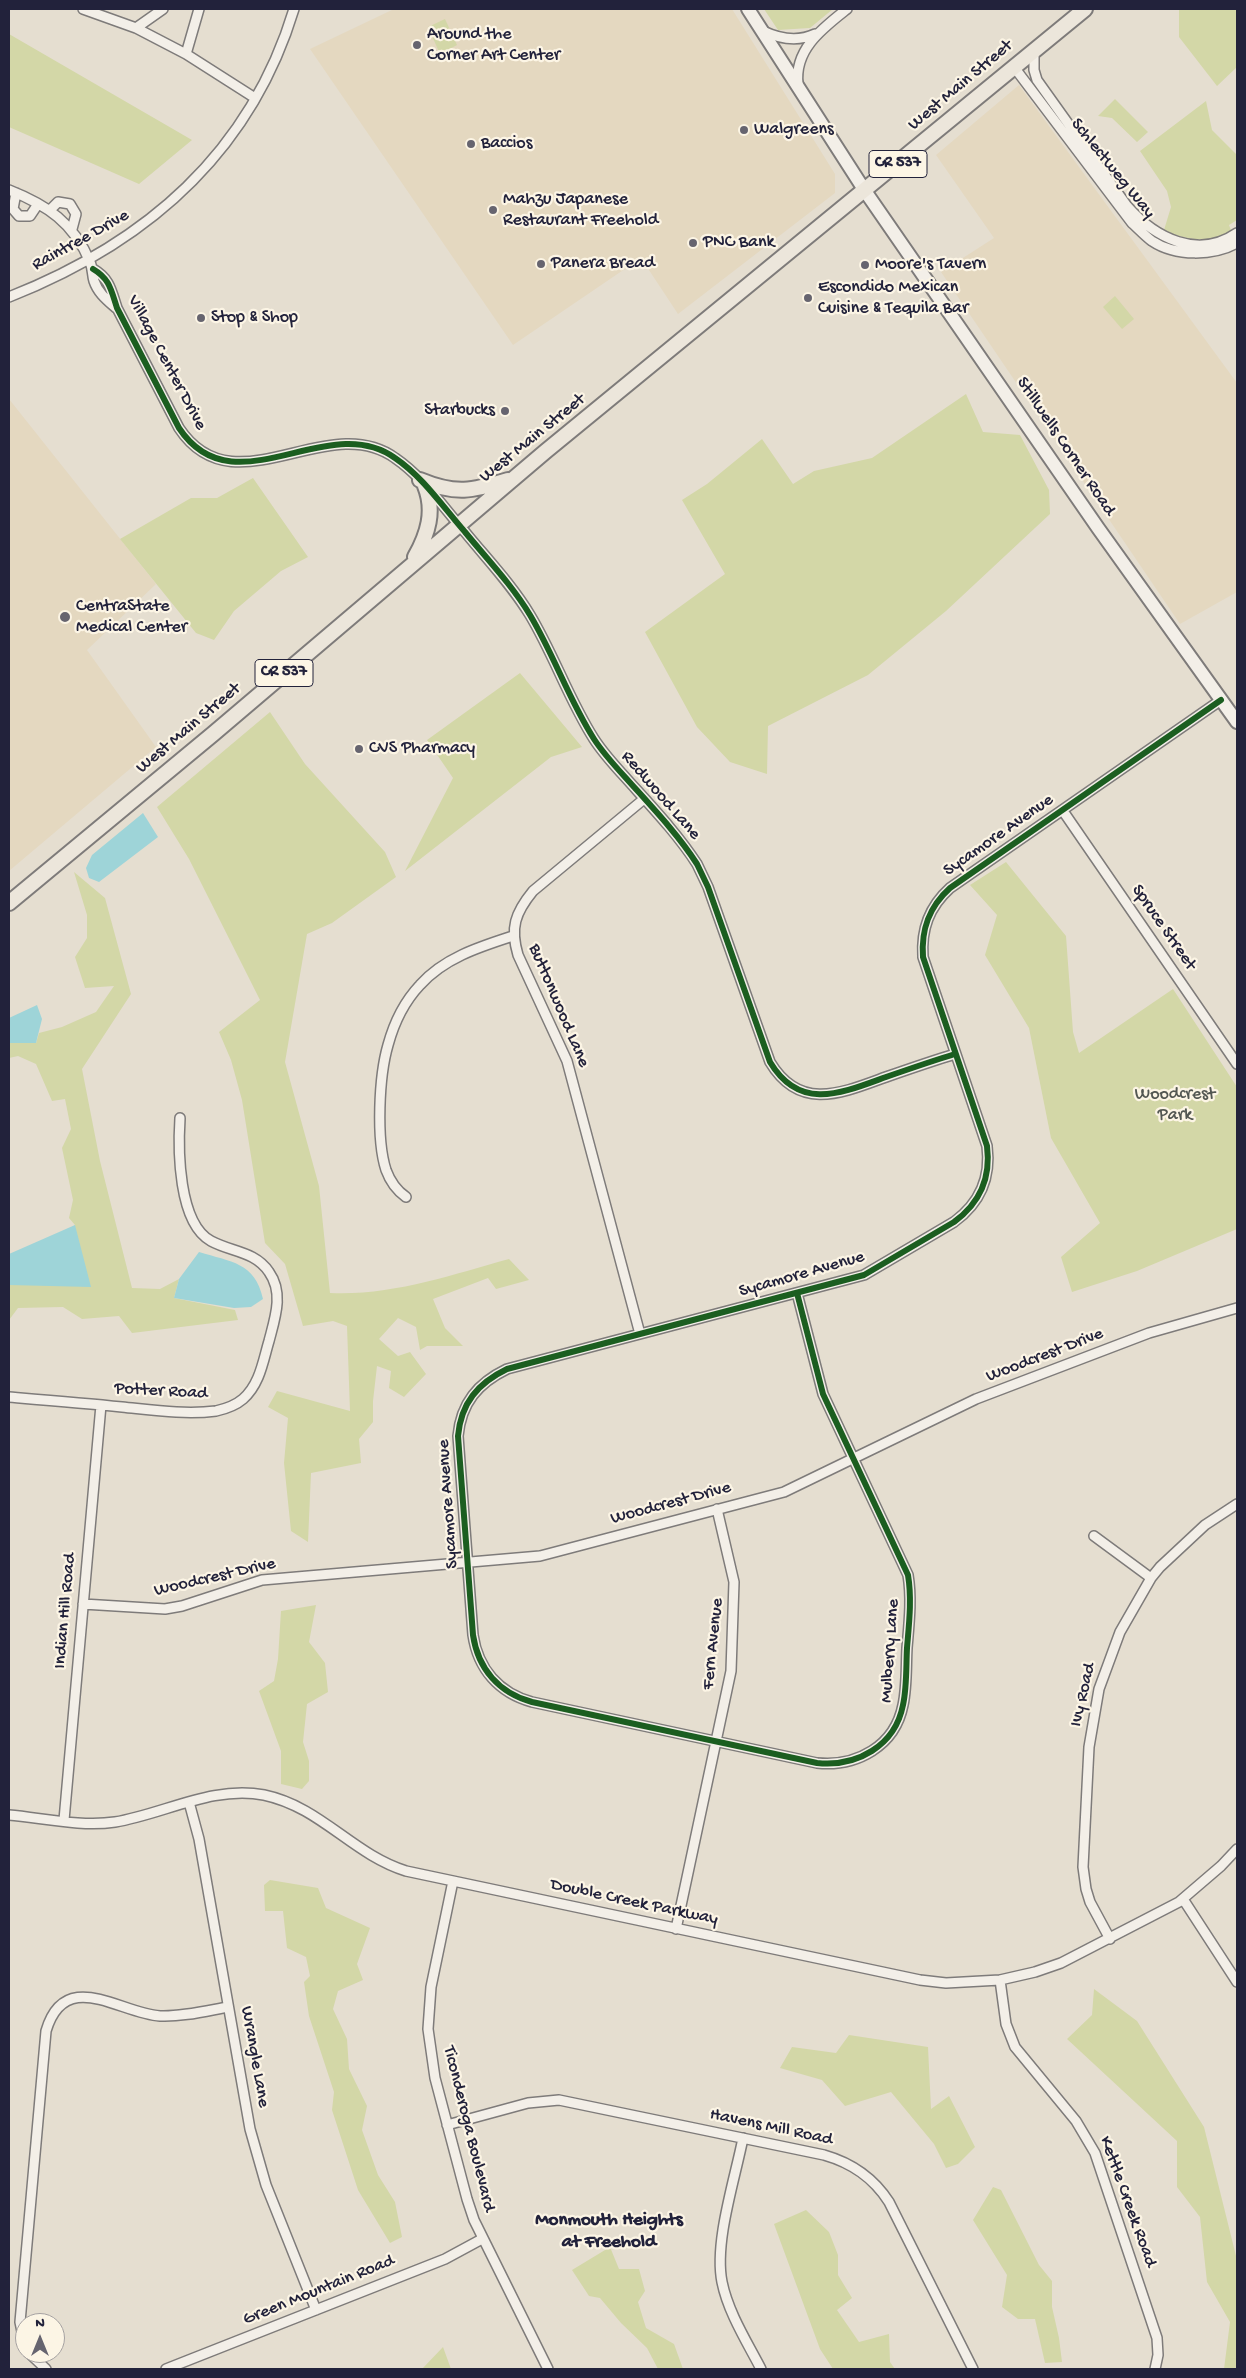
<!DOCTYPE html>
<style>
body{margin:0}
#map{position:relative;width:1246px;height:2378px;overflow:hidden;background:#e5ded0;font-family:"Gochi Hand",sans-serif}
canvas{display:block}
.frame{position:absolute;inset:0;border:10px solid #22223b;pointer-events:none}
.north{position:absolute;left:15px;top:2313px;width:50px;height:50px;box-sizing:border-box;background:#fcf5e5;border:1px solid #a5a1a1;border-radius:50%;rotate:0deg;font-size:14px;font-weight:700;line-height:20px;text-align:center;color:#22223b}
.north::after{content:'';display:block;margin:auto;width:18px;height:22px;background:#66646f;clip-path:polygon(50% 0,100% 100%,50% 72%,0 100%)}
</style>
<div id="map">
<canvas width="1246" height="2378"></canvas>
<div class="frame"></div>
<div class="north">N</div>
</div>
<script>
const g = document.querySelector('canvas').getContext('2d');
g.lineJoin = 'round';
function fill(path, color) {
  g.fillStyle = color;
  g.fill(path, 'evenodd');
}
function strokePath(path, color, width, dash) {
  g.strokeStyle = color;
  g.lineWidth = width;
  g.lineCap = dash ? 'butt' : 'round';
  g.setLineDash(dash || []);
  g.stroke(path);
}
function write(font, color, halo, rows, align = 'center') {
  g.font = font + ' "Gochi Hand",sans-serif';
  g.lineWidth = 4.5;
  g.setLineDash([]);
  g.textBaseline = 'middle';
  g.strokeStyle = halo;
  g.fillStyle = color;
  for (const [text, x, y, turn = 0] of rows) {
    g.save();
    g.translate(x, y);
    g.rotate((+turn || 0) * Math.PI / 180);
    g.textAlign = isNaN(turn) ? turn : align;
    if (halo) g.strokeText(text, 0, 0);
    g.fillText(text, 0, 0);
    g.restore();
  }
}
fill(new Path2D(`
 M394,9H732L835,174V193L678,314L641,258L513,345L310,49Z
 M1019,85L1237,383V592L1180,624L941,272L994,238L936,155Z
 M9,399L156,584L87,650L156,747L9,871Z`), '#e4d8c0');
fill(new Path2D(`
 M764,9H833L810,28L778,30Z
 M1179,9H1237V67L1217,86L1179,37Z
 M445,19L457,45L440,54L428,27Z
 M9,34L192,140L139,184L9,127Z
 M1115,99L1148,132L1137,142L1112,118L1098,116Z
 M1206,101L1212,130L1237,155V220L1229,225L1232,233C1209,243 1186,241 1164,230L1171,207L1167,191L1140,151Z
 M1115,296L1134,319L1122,329L1103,307Z
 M966,394L983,432L1020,435L1049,490L1050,514L946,611L868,675L768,726L767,774L730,762L697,727L645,632L725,574L682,500L707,484L762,439L793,484L814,471L872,458Z
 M253,478L308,557L281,571L234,611L214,640L196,633L120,539L191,498H217Z
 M520,673L582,747L551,757L405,871L453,778L427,740Z
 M270,712L305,764L385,852L396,877L332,923L307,934L285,1062L319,1186L330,1293C391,1296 451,1275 509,1259L529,1280L496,1289L488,1278L433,1299L445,1328L463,1346H427L420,1350L416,1327L398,1318L379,1339L398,1356L410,1352L426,1374L404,1397L389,1388L391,1371L377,1366L373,1401V1422L359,1439L361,1463L311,1473L308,1542L291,1531L284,1463L288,1418L268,1407L277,1391L350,1411L347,1326L333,1321L303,1326L285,1264L265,1243L242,1100L231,1060L219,1032L260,1000L189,859L157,807Z
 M1006,862L1066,936L1073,1032L1079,1053L1173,989L1237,1087V1229L1137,1271L1072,1292L1061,1257L1100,1223L1051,1138L1029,1028L985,955L997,915L970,885Z
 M74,872L105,898L131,994L82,1069L100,1161L132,1288L160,1289L179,1279L174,1298L235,1310L238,1320L132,1333L119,1316L82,1319L63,1307L18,1308L9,1320V1279L75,1225L69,1218L73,1200L62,1148L71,1129L65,1099L52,1101L36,1064L18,1056L9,1058V1043H36L39,1033L62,1027L96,1012L114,986L85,988L75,957L87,938V915Z
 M316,1605L309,1642L325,1663L328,1692L307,1704L303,1742L309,1761V1781L302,1789L281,1784V1751L259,1691L274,1681L278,1659L281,1611Z
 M270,1880L318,1888L326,1908L370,1928L357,1964L363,1980L338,1991L333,2009L347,2039L349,2069L367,2106L362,2130L378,2175L395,2202L402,2237L390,2243L358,2190L332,2110L334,2092L309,2016L304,1982L310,1976L306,1957L287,1948L283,1911H265L264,1885Z
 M1094,1989L1137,2021L1204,2127L1237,2260V2369H1224L1230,2322L1207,2282L1200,2217L1177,2187V2141L1067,2039L1092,2015Z
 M849,2035L928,2047L931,2109L949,2096L975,2147L958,2164L946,2168L934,2144L891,2092L845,2106L822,2080L780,2068L792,2047L836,2053Z
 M993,2187L1001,2190L1039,2265L1052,2281V2307L1059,2338L1062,2362L1045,2363L1035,2319H1018L1002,2307L1007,2275L973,2220Z
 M806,2210L829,2232L838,2255V2275L852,2298L837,2310L859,2342L889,2334L890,2362L895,2369H833L820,2349L774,2224Z
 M610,2247L619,2269H639L645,2291L638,2302L646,2328L674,2344L683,2369H658L647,2348L621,2323L600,2298L589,2296L572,2270Z
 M443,2347L451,2369H422Z`), '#d3d7a7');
fill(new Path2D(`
 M143,813L158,837L99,882L89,878L86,868L92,855Z
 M37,1005L42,1019L36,1043H9V1018Z
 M75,1225L91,1287L9,1285V1254Z
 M199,1252C231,1262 255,1262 263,1299L251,1307L234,1308L174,1298L179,1279Z`), '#9ed4d8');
const street = new Path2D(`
 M83,9L136,28L186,54L255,98
 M136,28L163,9
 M763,31C780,39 798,42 815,34
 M1034,50V70L1037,80L1127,206C1155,238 1198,260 1237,233
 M186,54L199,9
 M1014,67L1132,223C1139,229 1145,236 1152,241C1176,257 1213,256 1237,243
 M798,84C794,49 823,28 847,9
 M9,190C47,205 74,223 90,262C93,269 92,275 94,281C98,293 107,300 116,308
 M16,193L13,209L19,216H30L38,204
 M50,210L58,202L70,204L76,214L72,229
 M93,269C110,279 111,290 117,308L179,428C234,511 327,409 395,458C423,477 443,507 465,532C487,559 512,585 530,615C554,655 569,700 594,739C603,753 614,765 625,777C650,805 677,833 697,864L708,887L770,1062C800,1112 842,1093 886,1077C909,1069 932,1061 955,1054
 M9,297C146,243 250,154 294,9
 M1063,811L1237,1064
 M406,1197C396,1190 390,1181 386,1170C376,1139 379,1076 388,1045C394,1023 404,1002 420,985C444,958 479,947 513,936
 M797,1293L823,1394L908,1575C912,1599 909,1624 907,1648C906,1666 907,1687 903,1705C895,1746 857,1767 817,1763L532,1702C499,1693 478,1669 473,1635L458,1436C461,1403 478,1383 507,1369L864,1275L954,1222C980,1203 991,1177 987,1146L923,957C921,929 929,907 950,888L1221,700
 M640,1334L567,1061L518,955C510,928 515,913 533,891L644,799
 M9,1397C46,1400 84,1403 122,1407C152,1410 185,1415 216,1411C225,1409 236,1405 243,1399C260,1384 263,1361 269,1341C275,1318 284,1293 269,1272C255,1251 231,1252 211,1241C178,1223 178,1149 180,1118
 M1094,1536L1151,1578
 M83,1604L165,1609L182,1606L262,1580L540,1556L784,1492L976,1399L1149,1333L1237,1308
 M189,1802L199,1839L250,2129L266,2185L316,2310
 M9,1815C43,1818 81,1827 115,1822C164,1814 213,1785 264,1795C321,1807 352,1854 406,1871L920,1980L946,1983L1000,1980L1035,1972L1061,1963L1179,1902L1221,1866L1237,1849
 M64,1820L101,1405
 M453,1881L431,1987L428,2029L435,2078L467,2199L474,2220L548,2369
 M1183,1899L1237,1982
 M676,1929L731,1671L734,1582L717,1509
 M1110,1939L1090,1902L1086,1889L1083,1867L1089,1747L1099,1689L1120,1632L1151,1578L1160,1567L1205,1525L1237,1504
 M1000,1980L1006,2024L1015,2047L1076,2121L1095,2153L1157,2338L1158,2355L1155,2369
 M447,2125L528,2103L559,2100L824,2155C852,2163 873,2177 889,2202L973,2369
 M743,2138C735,2179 714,2242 722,2282C728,2312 747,2342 761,2369
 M25,2346L20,2322L46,2031C65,1967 119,2013 160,2016C182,2017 206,2011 228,2007
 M29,2353L46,2369
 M166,2369L445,2259L482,2239`);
const secondary = new Path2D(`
 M748,9L865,191L1098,528L1237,722`);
const primary = new Path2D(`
 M420,480C456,495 472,491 508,480
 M415,557C428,534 435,511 425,486
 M9,903L213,734L546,451L1085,9`);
strokePath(street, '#7e7b7a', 12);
strokePath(secondary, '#7e7b7a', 16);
strokePath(primary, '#7e7b7a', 18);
strokePath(street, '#f3efe8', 9);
strokePath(secondary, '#f3efe8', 12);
strokePath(primary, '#ece6db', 14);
strokePath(new Path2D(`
 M93,269C110,279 111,290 117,308L179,428C234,511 327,409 395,458C423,477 443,507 465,532C487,559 512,585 530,615C554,655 569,700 594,739C603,753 614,765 625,777C650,805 677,833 697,864L708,887L770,1062C800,1112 842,1093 886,1077C909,1069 932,1061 955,1054
 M797,1293L823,1394L908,1575C912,1599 909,1624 907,1648C906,1666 907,1687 903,1705C895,1746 857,1767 817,1763L532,1702C499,1693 478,1669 473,1635L458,1436C461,1403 478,1383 507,1369L864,1275L954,1222C980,1203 991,1177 987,1146L923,957C921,929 929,907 950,888L1221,700`), '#1b5e20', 6);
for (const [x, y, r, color] of [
 [417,45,5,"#66646f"],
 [744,130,5,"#66646f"],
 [471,144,5,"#66646f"],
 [493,210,5,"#66646f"],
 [693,243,5,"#66646f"],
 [541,264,5,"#66646f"],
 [865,265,5,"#66646f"],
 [808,298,5,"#66646f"],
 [201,318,5,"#66646f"],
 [505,411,5,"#66646f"],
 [65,617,6,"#66646f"],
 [359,749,5,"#66646f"]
]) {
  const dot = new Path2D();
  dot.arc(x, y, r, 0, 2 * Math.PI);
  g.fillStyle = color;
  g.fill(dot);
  strokePath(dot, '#fcf5e5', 2);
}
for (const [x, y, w] of [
 [898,164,58],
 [284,673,58]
]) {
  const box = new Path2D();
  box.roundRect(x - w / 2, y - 13.5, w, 27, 4);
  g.fillStyle = '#fcf5e5';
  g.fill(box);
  strokePath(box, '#22223b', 1);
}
write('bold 16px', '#22223b', null, [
 ["CR 537",898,164],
 ["CR 537",284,673]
]);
write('18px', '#22223b', '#fcf5e5', [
 ["Around the",427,35],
 ["Corner Art Center",427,56],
 ["Walgreens",754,130],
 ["Baccios",481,144],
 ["Mahzu Japanese",503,200],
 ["Restaurant Freehold",503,221],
 ["PNC Bank",703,243],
 ["Panera Bread",551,264],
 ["Moore's Tavern",875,265],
 ["Escondido Mexican",818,288],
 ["Cuisine & Tequila Bar",818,309],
 ["Stop & Shop",211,318],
 ["Starbucks",495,411,"right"],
 ["CentraState",76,607],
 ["Medical Center",76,628],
 ["CVS Pharmacy",369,749]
], 'left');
write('18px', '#22223b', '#fcf5e5', [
 ["West Main Street",961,86,-40],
 ["Schlectweg Way",1112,169,51],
 ["Raintree Drive",81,241,-29],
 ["Village Center Drive",166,363,62],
 ["West Main Street",533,439,-39],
 ["Stillwells Corner Road",1065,447,56],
 ["West Main Street",189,729,-40],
 ["Redwood Lane",660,796,49],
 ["Sycamore Avenue",999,836,-35],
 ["Spruce Street",1163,928,55],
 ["Buttonwood Lane",558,1006,67],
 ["Sycamore Avenue",802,1275,-16],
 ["Woodcrest Drive",1045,1356,-21],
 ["Potter Road",161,1392,3],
 ["Sycamore Avenue",449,1504,-94],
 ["Woodcrest Drive",671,1504,-15],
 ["Woodcrest Drive",215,1578,-13],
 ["Indian Hill Road",66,1611,-85],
 ["Fern Avenue",714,1644,-84],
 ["Mulberry Lane",891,1651,-86],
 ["Ivy Road",1084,1695,-77],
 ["Double Creek Parkway",634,1903,12],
 ["Wrangle Lane",254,2057,80],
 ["Havens Mill Road",771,2128,12],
 ["Ticonderoga Boulevard",468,2129,76],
 ["Kettle Creek Road",1127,2202,70],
 ["Green Mountain Road",319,2291,-22]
]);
write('18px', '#535752', '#fcf5e5', [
 ["Woodcrest",1175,1095],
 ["Park",1175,1116]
]);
write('bold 19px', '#22223b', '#fcf5e5', [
 ["Monmouth Heights",609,2221],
 ["at Freehold",609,2243]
]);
</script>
